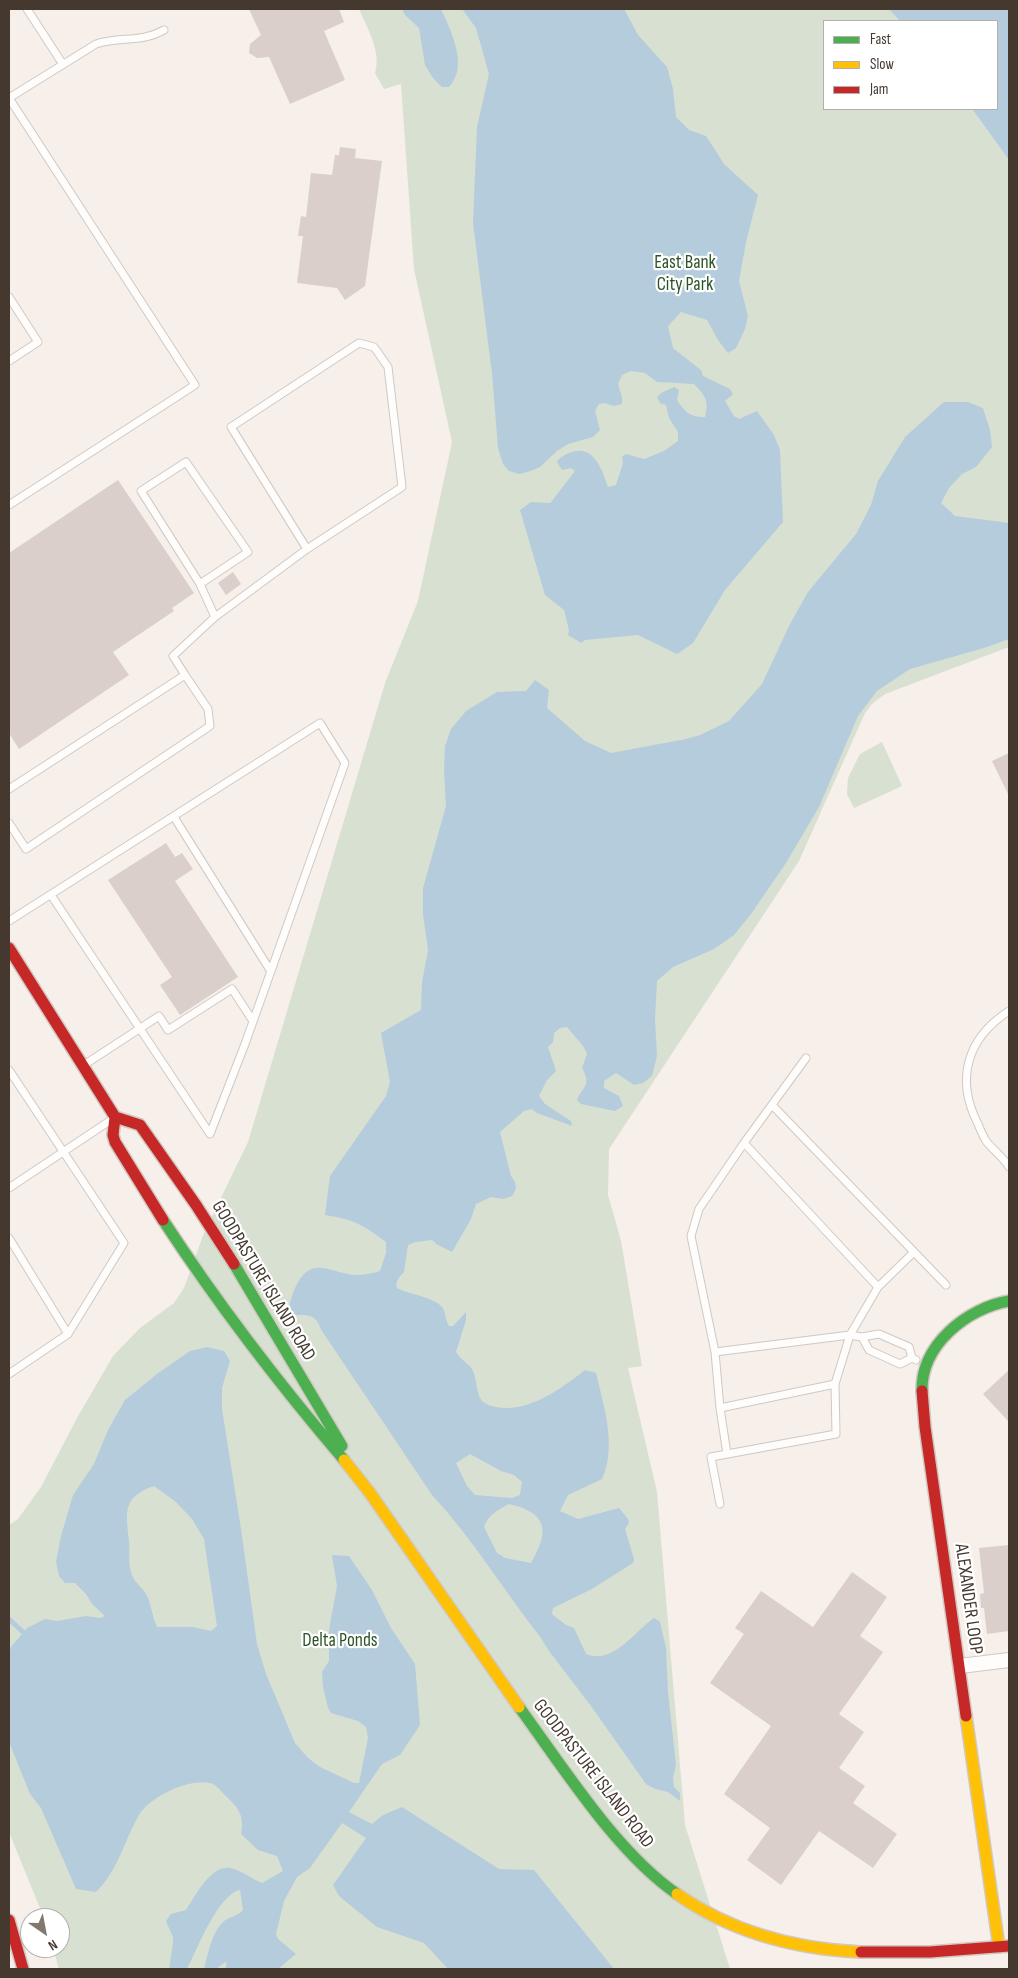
<!DOCTYPE html>
<style>
body{margin:0}
#map{position:relative;width:1018px;height:1978px;overflow:hidden;background:#f6efea;font-family:"Sofia Sans Condensed",sans-serif}
canvas{display:block}
.frame{position:absolute;inset:0;border:10px solid #44382f;pointer-events:none}
.legend{position:absolute;left:823px;top:20px;width:175px;height:90px;box-sizing:border-box;background:#fff;border:1px solid #b4afac;margin:0;padding:6px 9px;list-style:none;font-size:15px;color:#44382f}
.legend li{display:flex;align-items:center;gap:10px;height:25px}
.legend b{width:25px;border:1px solid #b4afac}
.north{position:absolute;left:20px;top:1908px;width:50px;height:50px;box-sizing:border-box;background:#fff;border:1px solid #b4afac;border-radius:50%;rotate:147deg;font-size:14px;font-weight:700;line-height:20px;text-align:center;color:#44382f}
.north::after{content:'';display:block;margin:auto;width:18px;height:22px;background:#827870;clip-path:polygon(50% 0,100% 100%,50% 72%,0 100%)}
</style>
<div id="map">
<canvas width="1018" height="1978"></canvas>
<div class="frame"></div>
<ul class="legend">
<li><b style="height:6px;background:#4caf50"></b>Fast</li>
<li><b style="height:6px;background:#ffc107"></b>Slow</li>
<li><b style="height:6px;background:#c62828"></b>Jam</li>
</ul>
<div class="north">N</div>
</div>
<script>
const g = document.querySelector('canvas').getContext('2d');
g.lineJoin = 'round';
function fill(path, color) {
  g.fillStyle = color;
  g.fill(path, 'evenodd');
}
function strokePath(path, color, width, dash) {
  g.strokeStyle = color;
  g.lineWidth = width;
  g.lineCap = dash ? 'butt' : 'round';
  g.setLineDash(dash || []);
  g.stroke(path);
}
function write(font, color, halo, rows, align = 'center') {
  g.font = font + ' "Sofia Sans Condensed",sans-serif';
  g.lineWidth = 4.5;
  g.setLineDash([]);
  g.textBaseline = 'middle';
  g.strokeStyle = halo;
  g.fillStyle = color;
  for (const [text, x, y, turn = 0] of rows) {
    g.save();
    g.translate(x, y);
    g.rotate((+turn || 0) * Math.PI / 180);
    g.textAlign = isNaN(turn) ? turn : align;
    if (halo) g.strokeText(text, 0, 0);
    g.fillText(text, 0, 0);
    g.restore();
  }
}
fill(new Path2D(`
 M359,9H900L909,21H824V109H972L1009,160V647L885,694L872,704L865,713L799,861L609,1149L608,1195L621,1241L642,1366L628,1368L657,1492L685,1825L730,1969H59L53,1948H60V1918H44L9,1832V1525L18,1519L41,1487L77,1418L113,1356L140,1328L174,1303L184,1288L204,1233L248,1142L385,683L418,601L452,442L414,269L401,84L384,89L375,73C382,52 367,28 359,9Z
 M882,742L902,786L854,808L847,794L848,778L860,754Z`), '#d8e0d1');
fill(new Path2D(`
 M402,9H441C451,31 469,66 449,87H442L433,78L425,65L419,28L405,15Z
 M462,9H624L638,35L667,67L673,89L676,117L689,130L706,136L724,164L758,195L746,242L739,281L748,316L745,329L736,348L728,353L718,340L707,320L681,312L668,326L673,348L701,370L703,376L730,389L733,394L725,401L734,416L739,419L757,411L774,435L780,450L783,522L725,590L693,643L677,654L638,635L585,640L581,643L568,635L569,630L564,610L545,595L520,510L531,502L550,503L552,501L575,471L571,468L562,470L557,462C560,457 564,455 569,453C594,443 602,470 608,487L616,485L623,463L622,457L626,454L644,459L664,451L678,441V432L669,418L666,405L660,403L657,397L661,393L674,387L679,390L677,400C684,411 691,418 705,417C709,401 706,396 694,384L657,382L645,373L631,371L622,375L618,384L622,397V404L614,406L604,403L599,404L595,411L600,430L593,437L568,444L557,451L540,467L531,471L519,474L509,471L503,464L498,448L492,374L473,223L477,127L489,74L476,28Z
 M889,9H1009V160L972,109H997V21H900Z
 M944,402H968L983,408L990,430L992,447L976,467L962,474L949,488L941,503L955,516L1009,523V639L984,648L910,669L877,691L858,716L819,807L786,863L751,914L734,935L714,949L673,967L657,981L655,1019L657,1056L652,1076L643,1083L634,1085L616,1073L604,1081V1088L619,1096L623,1106L615,1111L581,1104L577,1100C583,1085 592,1087 582,1068L587,1054L583,1046L567,1027L560,1028L554,1033L553,1042L548,1047L556,1071L547,1080L539,1096L545,1104L571,1121L572,1126L537,1113L532,1109L524,1111L500,1132L511,1176L515,1182L516,1189L512,1196L503,1199L491,1197L476,1204L471,1219L452,1252L438,1245L432,1240L415,1242L408,1245L404,1272C399,1277 395,1282 397,1288C410,1295 432,1296 442,1307C446,1312 445,1320 449,1326H453L466,1312V1320L456,1352C461,1361 470,1364 473,1371C477,1380 476,1393 482,1401C485,1404 491,1406 496,1407C528,1413 561,1389 585,1370L596,1373C604,1407 617,1446 602,1479L568,1495L560,1511L578,1519L619,1508L628,1519L629,1523L625,1529L634,1559L633,1563L592,1589L553,1608L552,1614L566,1625L574,1628L586,1654C613,1665 634,1632 654,1618L660,1622L666,1648L668,1692L676,1765L673,1778L674,1787L680,1793V1801L668,1792L655,1789L646,1784L591,1706L549,1651L541,1638C504,1591 473,1539 432,1495L322,1331C315,1315 312,1315 295,1315L289,1307C293,1291 301,1265 322,1268C333,1269 345,1275 357,1275C365,1275 373,1273 380,1271L386,1253V1242C362,1224 355,1220 325,1215L330,1176L386,1096L390,1082L381,1033L421,1010L422,982L428,950L423,915V888L446,806L444,771L445,746L451,729L466,711L497,692L526,691L535,680L549,690L547,708L585,741L611,753L686,739L700,735L729,721L762,684L790,624L808,592L856,534L871,505L878,481L905,437ZM470,1454L501,1471L514,1475L522,1482L520,1495L512,1498L475,1495L467,1486L456,1463ZM509,1504C549,1513 549,1532 531,1563L505,1558L497,1553L484,1527C487,1516 499,1509 509,1504Z
 M207,1347L224,1351L230,1361L222,1388V1409L241,1529L257,1644L266,1674L295,1743L308,1758L320,1767L354,1783H359L368,1738L366,1727L358,1721L331,1713L328,1708L323,1687L322,1672L329,1661V1630L337,1586L332,1555L349,1556L372,1590L391,1628L415,1664L420,1725L400,1755L382,1764L349,1812L372,1824L383,1815L402,1807L499,1869L534,1870L614,1969H448L424,1943L377,1927L339,1896L333,1885L366,1838L342,1823L310,1868L297,1877L284,1901L276,1934L278,1939L296,1954L278,1969H225L227,1964L225,1962L216,1969H204C208,1954 211,1934 223,1922C229,1917 238,1916 243,1910L240,1890C218,1894 197,1950 187,1969H169L173,1943V1937L166,1921L171,1914L186,1910C195,1897 210,1865 230,1868C241,1870 252,1879 262,1883L283,1871L277,1856L258,1850L241,1834C244,1819 241,1811 230,1800C225,1796 219,1787 213,1784C192,1776 149,1797 139,1815C124,1841 118,1871 96,1892L76,1889L41,1808L30,1794L9,1742V1654L11,1647L27,1628L45,1619L57,1621L86,1616L100,1618L105,1616L92,1604L86,1594L75,1583H65L59,1576L56,1562L61,1536L73,1495L94,1464L108,1430L125,1400L157,1374L190,1351ZM154,1486L176,1502L192,1519L204,1539L217,1626L211,1631L193,1627H157C152,1617 151,1602 146,1594C142,1586 133,1582 131,1572C128,1562 130,1551 129,1541C126,1512 122,1497 154,1486Z`), '#b5ccdd');
strokePath(new Path2D(`
 M9,1619L23,1632`), '#b5ccdd', 5);
fill(new Path2D(`
 M249,9H339L344,22L324,31L345,80L290,104L269,57L257,58L249,53L250,44L261,35Z
 M340,147L356,149L355,158L382,161L365,286L345,300L337,288L297,283L303,236H298L301,216L306,217L311,173L332,175L335,155H339Z
 M118,480L194,593L172,608L174,611L113,652L129,675L19,749L9,733V553Z
 M233,572L241,584L226,595L218,583Z
 M1009,753V796L992,761Z
 M166,843L175,857L182,853L193,869L175,881L238,977L180,1015L160,985L172,977L108,880Z
 M1009,1370V1422L983,1394Z
 M1009,1545V1631L987,1634L984,1608H981L980,1594L984,1593L979,1548Z
 M852,1572L887,1597L860,1636L883,1652L839,1714L864,1732L839,1768L865,1786L853,1803L897,1834L873,1868L819,1831L781,1885L747,1860L770,1828L724,1794L771,1726L710,1683L744,1634L735,1628L761,1591L813,1627Z`), '#dacfcb');
const lane = new Path2D(`
 M27,9L62,63
 M9,98L195,385L9,505
 M9,98L96,44C120,36 141,43 164,30
 M9,297L38,342L9,361
 M200,584L248,552L186,462L141,491L200,584L215,617
 M185,675L173,656L215,617L307,549L231,427L359,343L374,347L388,367L402,487L307,549
 M9,789L185,675L208,709L210,726L26,849L9,823
 M174,817L270,970
 M9,921L320,723L345,763L245,1044L210,1134L51,895
 M1009,1011C967,1038 955,1079 978,1124C980,1129 983,1136 986,1141C993,1150 1003,1157 1009,1167
 M84,1065L159,1016L168,1030L232,989L253,1021
 M9,1070L124,1243L68,1334
 M772,1105L946,1285
 M744,1143L806,1058
 M9,1188L111,1120
 M9,1238L68,1334L9,1374
 M862,1337L869,1350L900,1364L912,1358L916,1360
 M715,1352L850,1335L835,1384L720,1408L715,1352L691,1236L699,1209L744,1143L878,1287
 M912,1358L909,1347L879,1334L862,1337L850,1335L878,1287L914,1252
 M720,1408L727,1454
 M720,1504L711,1457L836,1434L835,1384`);
const street = new Path2D(`
 M960,1666L1009,1660`);
const fast = new Path2D(`
 M163,1220C218,1304 279,1384 344,1460
 M234,1264L342,1446
 M922,1391C921,1345 967,1308 1009,1301
 M519,1707C563,1767 616,1852 677,1894`);
const slow = new Path2D(`
 M344,1460L370,1493L519,1707
 M966,1716L999,1947
 M677,1894C731,1932 795,1949 861,1952`);
const jam = new Path2D(`
 M9,948L115,1117L113,1135L115,1142L163,1220
 M115,1117L140,1125L196,1205L234,1264
 M922,1391L925,1427L966,1716
 M9,1920L23,1969
 M861,1952H930L1009,1946`);
strokePath(lane, '#d1c8c1', 9);
strokePath(street, '#d1c8c1', 16);
strokePath(fast, '#d1c8c1', 14);
strokePath(slow, '#d1c8c1', 14);
strokePath(jam, '#d1c8c1', 14);
strokePath(lane, '#fefdfc', 7);
strokePath(street, '#fefdfc', 14);
strokePath(fast, '#4caf50', 11);
strokePath(slow, '#ffc107', 11);
strokePath(jam, '#c62828', 11);
write('19px', '#2c5427', '#fff', [
 ["East Bank",685,263],
 ["City Park",685,285],
 ["Delta Ponds",340,1641]
]);
write('19px', '#44382f', '#fff', [
 ["GOODPASTURE ISLAND ROAD",263,1281,59],
 ["ALEXANDER LOOP",968,1599,82],
 ["GOODPASTURE ISLAND ROAD",593,1774,52]
]);
</script>
